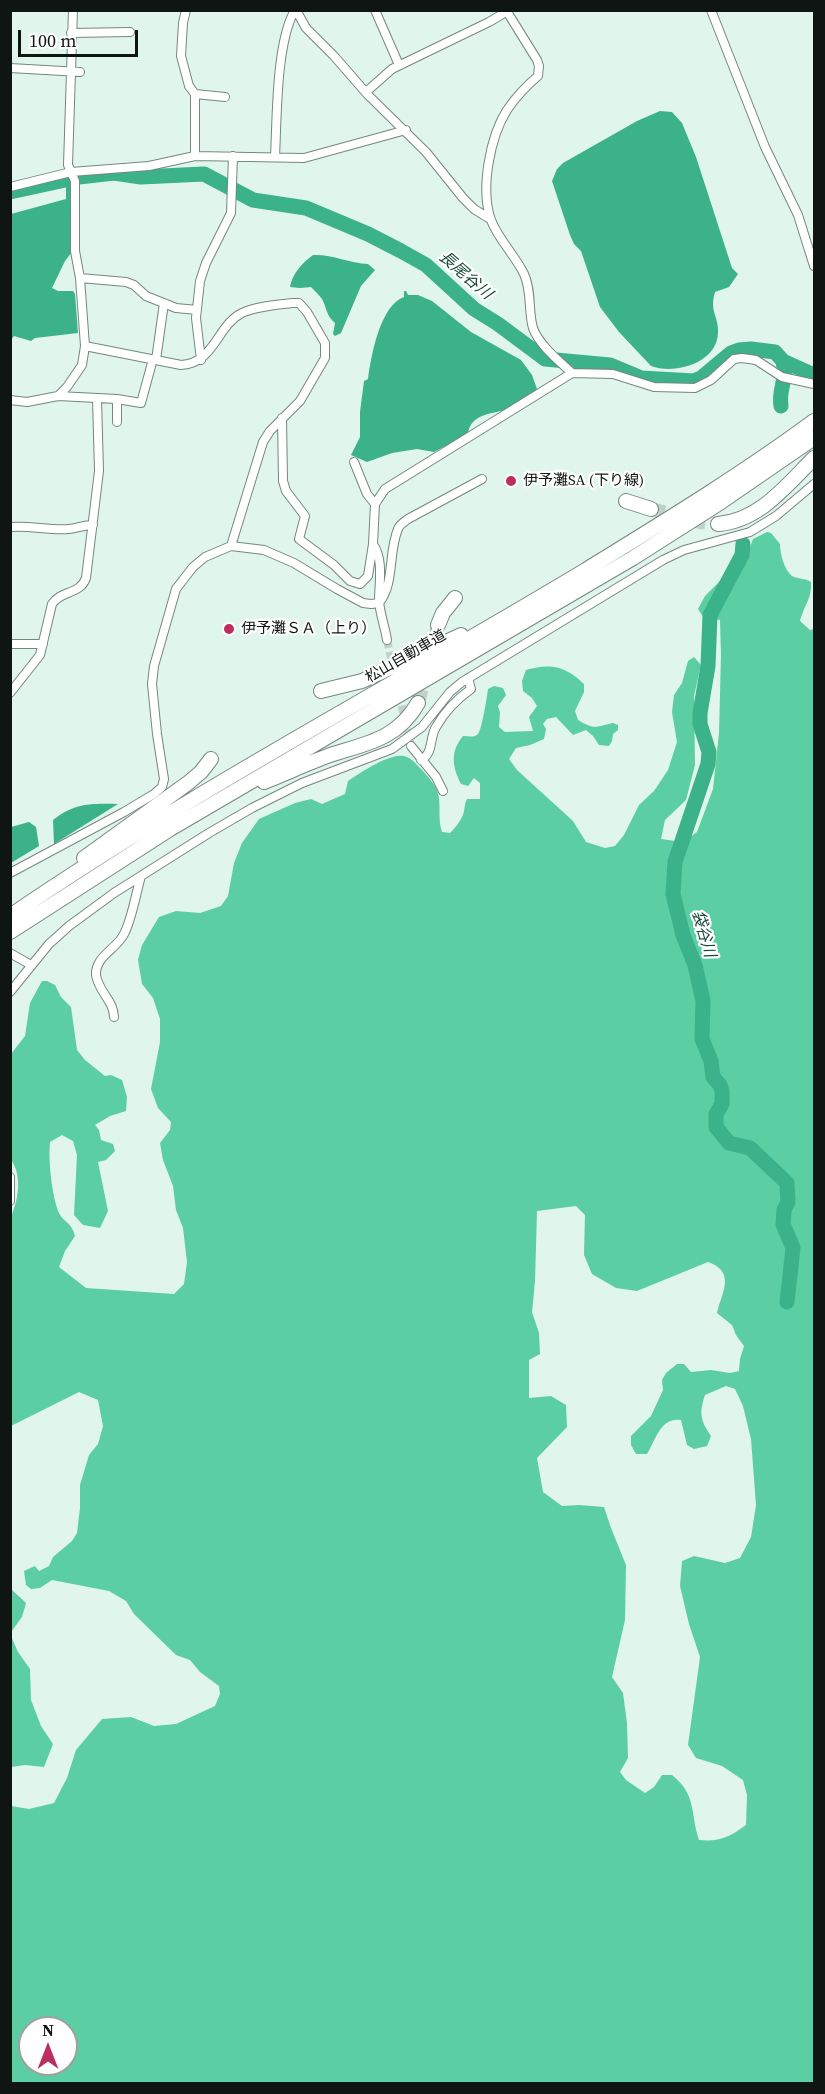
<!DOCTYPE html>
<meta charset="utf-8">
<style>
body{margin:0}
#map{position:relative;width:825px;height:2094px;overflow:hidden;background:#e0f5eb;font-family:"Source Serif 4",serif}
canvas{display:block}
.frame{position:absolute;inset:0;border:12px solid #0e1512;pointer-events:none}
.north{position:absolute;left:18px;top:2016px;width:60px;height:60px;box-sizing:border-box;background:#fff;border:2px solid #9fa1a0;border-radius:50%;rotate:0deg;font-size:16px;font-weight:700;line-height:24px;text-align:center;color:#0e1512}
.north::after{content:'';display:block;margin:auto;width:21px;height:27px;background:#bd2e5c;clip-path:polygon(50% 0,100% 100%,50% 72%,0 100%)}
.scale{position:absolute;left:18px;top:30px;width:120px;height:27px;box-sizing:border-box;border:3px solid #0e1512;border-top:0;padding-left:8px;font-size:18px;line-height:21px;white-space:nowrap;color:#0e1512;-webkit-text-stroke:4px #fff;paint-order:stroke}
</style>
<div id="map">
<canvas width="825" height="2094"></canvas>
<div class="frame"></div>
<div class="north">N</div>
<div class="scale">100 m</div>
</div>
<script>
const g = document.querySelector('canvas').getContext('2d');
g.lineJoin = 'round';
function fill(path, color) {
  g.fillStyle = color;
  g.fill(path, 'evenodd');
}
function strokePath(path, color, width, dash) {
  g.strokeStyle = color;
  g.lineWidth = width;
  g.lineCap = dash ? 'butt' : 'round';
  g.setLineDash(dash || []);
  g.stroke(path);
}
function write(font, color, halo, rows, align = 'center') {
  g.font = font + ' "Source Serif 4","Noto Sans JP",serif';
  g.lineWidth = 4.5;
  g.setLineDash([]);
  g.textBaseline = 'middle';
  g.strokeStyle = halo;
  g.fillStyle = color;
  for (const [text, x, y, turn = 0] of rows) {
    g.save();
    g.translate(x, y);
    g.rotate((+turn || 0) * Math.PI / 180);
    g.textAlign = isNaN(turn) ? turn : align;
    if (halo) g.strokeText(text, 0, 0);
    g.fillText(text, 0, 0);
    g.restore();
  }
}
fill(new Path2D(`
 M767,532L771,533L780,544C780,553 784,570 792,576C798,579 805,578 811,582C812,599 804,605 800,621L810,630L814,629V2083H11V1806L29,1809L54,1803L67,1778L76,1750L102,1719L131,1717L154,1726L176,1724L215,1706L220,1694L219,1686L200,1672L190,1660L176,1655L134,1614L126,1601L109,1591L52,1580L40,1588L31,1589L26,1585L24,1571L35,1566L39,1571L49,1566L53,1557L72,1541L77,1533L80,1508V1485L89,1455L98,1444L103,1426L98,1400L79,1392L11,1426L10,1219C18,1202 23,1176 11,1160V1054L25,1036L30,1003L42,981H47L55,985L61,997L71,1007L77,1050L85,1060L105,1076L111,1075L122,1080L127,1097L126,1111L110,1116L95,1125L99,1130L101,1140L113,1144L115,1151L106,1160L98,1162L108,1211L100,1228L83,1225L74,1215L77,1155L73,1141L62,1135L50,1142C48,1160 52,1197 59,1213C64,1223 71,1221 75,1236L65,1251L59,1267L86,1288L174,1294L184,1284L187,1262L183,1228L176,1210L173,1186L163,1160L160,1143L170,1130L171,1122L158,1108L151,1089L160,1042V1019L153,998L142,984L138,960L142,945L159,917L176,911L200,913L221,906L228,896L234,863L242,843L259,819L295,803L311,799L322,804L345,794L348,781C360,773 389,753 404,756C412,758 417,765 423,771C427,776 434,783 437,790C442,803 437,818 442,832L450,833C455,828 460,822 463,815C465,809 464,805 467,799H480V783L474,778L468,786L461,784C452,766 450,752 463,736C469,736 474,738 478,734C482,729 487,697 488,689L494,686L503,688L506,695L498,706L500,713L499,727L505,732L533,731L529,717L537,706L532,698L523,691L522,681L526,670C551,663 565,666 584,684V692L575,711L578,720C595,730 595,727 613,723L618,725V730L613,734L612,741L609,746L599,745L593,736L586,730L573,735L556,717L547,719L543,724L546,729L544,739L530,745L516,748L509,759L517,770L573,821L586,842L605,848L615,846L624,835L639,805L654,791L668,770L677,742L672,712L674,695L682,683L688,661L694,657L701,665L694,696L695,765L686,800L665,820L661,839L683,842L697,832L713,789L719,733L721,655L720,620L704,618L698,609L705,596L731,570L746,559L753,539ZM576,1206L585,1215L584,1255L592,1274L616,1288L637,1291L708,1262C737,1272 721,1294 717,1313L732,1325L736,1335L744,1346L740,1359L739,1371L730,1373L711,1370L691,1372L684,1364H677L666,1373L662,1380L663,1390L651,1416L631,1436V1445L636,1454H647C656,1440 660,1417 681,1420L687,1445L694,1449L707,1446L711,1436C700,1420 699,1413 705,1395L726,1386L735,1389L743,1406L751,1439L756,1505L751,1537L740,1558L725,1563L694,1556L682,1561L680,1586L689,1624L700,1657L688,1745L696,1758L722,1766L743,1780L747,1795L746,1825C730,1837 719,1842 699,1840C690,1813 697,1795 672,1775H662L654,1787L645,1793L626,1780L620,1772L628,1758L627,1723L623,1693L612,1677L625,1620L626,1565L611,1528L604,1507L579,1505L562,1506L543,1492L537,1458L567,1427L566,1405L551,1396L529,1398V1360L540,1354L539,1333L532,1312L535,1281L537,1211ZM30,2028H66V2064H30Z
 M11,1589L26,1603L22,1617L11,1632Z
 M11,1636L18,1652L30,1669L31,1700L41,1726L53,1744L44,1767L25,1765L11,1767Z`), '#5bcea4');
fill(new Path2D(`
 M660,111L672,112L682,123L696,157L732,268L738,274L729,287L715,292C709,312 719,316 718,333C717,363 675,375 651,366L619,332L600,307L581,251L574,244L570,235L552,181L557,169L563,163L637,121Z
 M66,178H69L72,192V252L65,261L52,288L58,291H73L75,294L78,333L35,338L31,341L14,336L11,340V214L66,199Z
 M313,255C331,254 349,263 368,264L375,270L361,286L341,333L335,336L333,334L335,323C326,316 327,308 322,299C319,295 315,291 311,287L300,288L290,287C292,274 302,263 313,255Z
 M404,291H406L408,295H418L432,301L471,332L521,360L532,375L537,389L535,392C526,398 515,407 505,410C491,414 470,414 468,434L434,452L417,449L392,453L367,462L351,455L360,437V412L364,381L368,379C371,357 380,305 404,297Z
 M118,804L54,844L53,820C74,803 91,803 118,804Z
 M29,822L36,827L39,846L11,863V827Z`), '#3bb28a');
strokePath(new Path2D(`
 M79,177L114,173L141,177L204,174L253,200L306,208L368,234L401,251L426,265L474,309L498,324L545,359L610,365L641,378L694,381L701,378L731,353L739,350L751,349L775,352L783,361L814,375
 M10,192L70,179
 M781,406C778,389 788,379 783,362
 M743,544L742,555L710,615L708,666L700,713V724L709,752L708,764L675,862L673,894L683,935L695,965L703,1001L702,1039L711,1061L713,1077L720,1085L722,1091V1104L716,1114V1127L729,1143L750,1148L787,1183L788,1202L784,1210L783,1224L793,1248L787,1302`), '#3bb28a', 15);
strokePath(new Path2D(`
 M387,640L393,668
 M399,694L411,746`), '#c0d3ca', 8, [8, 4]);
strokePath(new Path2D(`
 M651,509L700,522L718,524
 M418,703L438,625`), '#c0d3ca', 14, [14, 7]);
const street = new Path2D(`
 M73,10L68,165L75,181V251L80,278L85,346L181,365C215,363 217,325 242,313C257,306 276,305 292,303H299L307,312L325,343V358L300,401L270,431L263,442L231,546
 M186,10L183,23L181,56L189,86L195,94V156
 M296,10L306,28L334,56L368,95L426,152L463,198L474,209L490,219
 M375,10L399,65
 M711,10L765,147L798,215L814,266
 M71,33L130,32
 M10,68L80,72
 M366,92L392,69L489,22L506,12
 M195,94L225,97
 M275,157C277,118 276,42 295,10
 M10,187L71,172L149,166L195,156L304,158L406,130
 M80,278L126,282L134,285L146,296L176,308L197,310
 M156,360L164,303
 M201,360L196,318L200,281L206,263L231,213L233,156
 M572,373L613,374L654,387L695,388L711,380L734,359L742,358L756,360L782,377L814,384
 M58,396L117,399L141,403L153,359
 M117,399V422
 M10,400L27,402L58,396L67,387L82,365L85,346
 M282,418L283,481L286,491L305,516L299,539L334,565L350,581L360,584L368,576L373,544C384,560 379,583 379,601C380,614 385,627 387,640
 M354,462L367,494L375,504
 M10,527C30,525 50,531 69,529C78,528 83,525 93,525
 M373,544L375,504L385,489L572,373C559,361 539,345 533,328C528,311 532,291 524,274C515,255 498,239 491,220C480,189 490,137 507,110C516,97 526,86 538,76L539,66L537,60L506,10
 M10,644H43
 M10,693L40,655L52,604C61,590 80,595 86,578L99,471L97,399
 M411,746L436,777L443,791
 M421,760C434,753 429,738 436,727C445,711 457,699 471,689L468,678
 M10,873L124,812L154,794L162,787L164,779L157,734L152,684L154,666L176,589L193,567L205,557L231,546L264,550L294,563L337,589L363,603L371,604L379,603C395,583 388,552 398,529C399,525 404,522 408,519L482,479
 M10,953L31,965
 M10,992L49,944L69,926L114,893L209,833L252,808L302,783L392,749L422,727L450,692L462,682L663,560L684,550L750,532L776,516L814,484
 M114,1017C114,1001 98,991 96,975C95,956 117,949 124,934C132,919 136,893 141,876
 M10,1177V1201`);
const highway = new Path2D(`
 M626,501L651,509
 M718,524C759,521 786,486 814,458
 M438,625L443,613L455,598
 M321,691L362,681L461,635
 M264,782C287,773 310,762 333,754C369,743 398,738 418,703
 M84,858L188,783L201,772L211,759
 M10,916C194,790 393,686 584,571C662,523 741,475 814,421
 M10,932L170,829L633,558L721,502L814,438`);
strokePath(street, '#75877f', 10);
strokePath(highway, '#75877f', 16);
strokePath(street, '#fff', 8);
strokePath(highway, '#fff', 14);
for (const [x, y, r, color] of [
 [511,481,6,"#bd2e5c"],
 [229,629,6,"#bd2e5c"]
]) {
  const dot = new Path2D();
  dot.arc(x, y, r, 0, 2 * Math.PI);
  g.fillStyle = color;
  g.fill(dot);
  strokePath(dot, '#fff', 2);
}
write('15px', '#0e1512', '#fff', [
 ["伊予灘SA (下り線)",523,481],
 ["伊予灘ＳＡ（上り）",241,629]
], 'left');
write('15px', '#0e1512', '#fff', [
 ["松山自動車道",406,657,-30]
]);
write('italic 16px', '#194a39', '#fff', [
 ["長尾谷川",465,276,41],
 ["袋谷川",703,934,74]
]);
</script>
